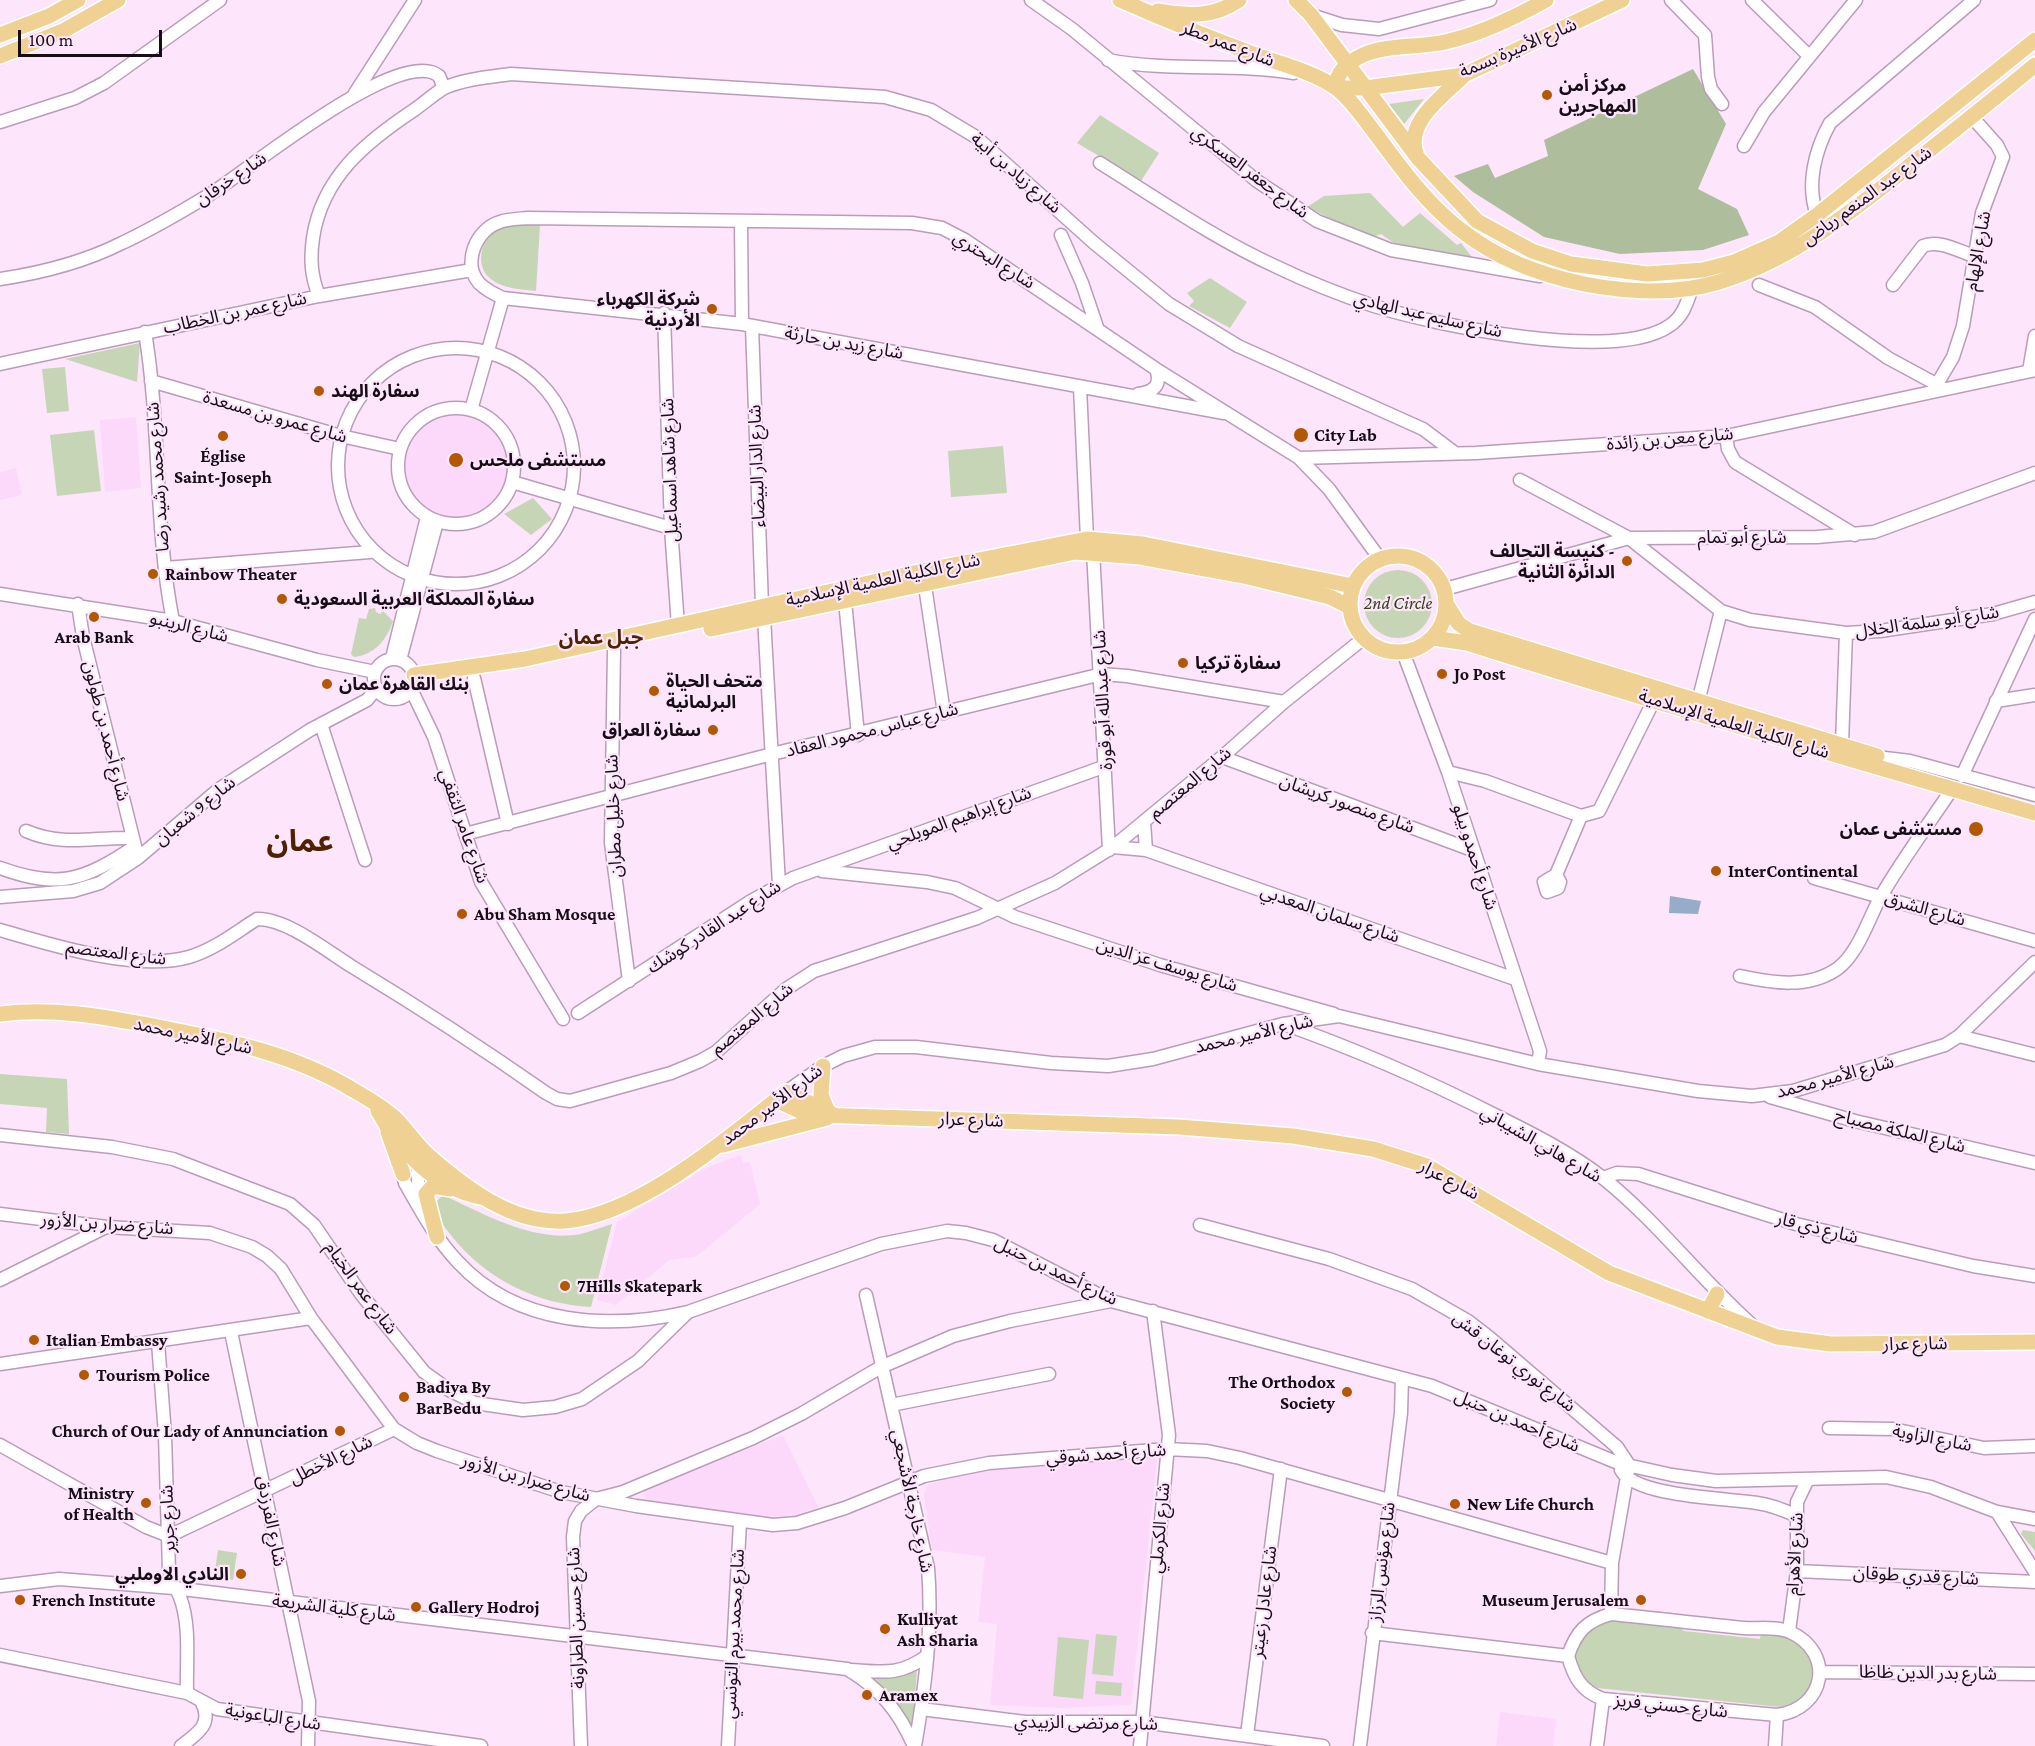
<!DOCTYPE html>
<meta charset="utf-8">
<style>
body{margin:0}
#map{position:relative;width:2035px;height:1746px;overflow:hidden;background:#fde5fc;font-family:"Crimson Pro",serif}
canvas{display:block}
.scale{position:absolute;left:18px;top:30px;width:144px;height:27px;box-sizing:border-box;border:3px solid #170d17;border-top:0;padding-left:8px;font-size:18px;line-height:21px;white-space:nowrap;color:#170d17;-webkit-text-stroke:4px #fde5fc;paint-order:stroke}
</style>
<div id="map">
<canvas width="2035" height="1746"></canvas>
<div class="scale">100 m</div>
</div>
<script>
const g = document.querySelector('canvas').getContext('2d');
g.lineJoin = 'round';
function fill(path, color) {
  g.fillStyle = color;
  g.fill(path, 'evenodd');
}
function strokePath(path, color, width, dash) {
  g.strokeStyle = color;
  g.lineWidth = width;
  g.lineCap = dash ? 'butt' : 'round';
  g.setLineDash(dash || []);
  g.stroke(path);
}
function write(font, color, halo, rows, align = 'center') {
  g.font = font + ' "Crimson Pro","Noto Sans Arabic",serif';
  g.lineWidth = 4.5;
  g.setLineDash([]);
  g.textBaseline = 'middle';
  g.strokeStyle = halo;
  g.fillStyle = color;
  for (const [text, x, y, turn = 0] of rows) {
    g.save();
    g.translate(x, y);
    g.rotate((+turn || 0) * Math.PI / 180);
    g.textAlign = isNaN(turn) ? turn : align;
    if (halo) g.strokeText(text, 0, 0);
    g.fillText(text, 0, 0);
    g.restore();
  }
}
fill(new Path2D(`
 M401 465a55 55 0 1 1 110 0a55 55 0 1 1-110 0Z
 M136,417L141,488L105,492L100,420Z
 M16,468L22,495L0,500V472Z
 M741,1155L743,1163L750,1162L760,1204L696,1257L669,1260L616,1305L597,1300L617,1222L708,1167Z
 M783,1435L819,1508L787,1516L766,1517L646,1502L644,1490Z
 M1152,1456L1157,1460L1131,1705L1061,1708L990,1705L997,1624L978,1622L985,1557L932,1550L924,1495L927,1485L963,1473L993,1469Z
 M1500,1712L1556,1719L1553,1746H1496Z`), '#fcd9fb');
fill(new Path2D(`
 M1424,99L1404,124L1389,104Z
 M1100,115L1159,153L1141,181L1077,143Z
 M1370,193L1403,227L1420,213L1457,245L1461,243L1475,261L1394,243L1381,234L1370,238L1307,207L1324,196Z
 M540,225L536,291C511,289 475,285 482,250C483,244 488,234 494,230C505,223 527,224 540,225Z
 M1210,278L1247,302L1230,328L1189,306L1194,301L1187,293Z
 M140,343L137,382L65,359Z
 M65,367L69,411L47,413L42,369Z
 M94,430L101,491L57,496L50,435Z
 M1003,446L1007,493L951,497L948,451Z
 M533,498L552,519L531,535L504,514Z
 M1364 604a34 34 0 1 1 68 0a34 34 0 1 1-68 0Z
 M375,608L376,612L380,614L383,611L393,621C387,640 374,655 354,657L351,654L359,618L366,619L369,609Z
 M0,1074L67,1079L69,1134L46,1132L47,1108L0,1104Z
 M443,1195C484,1214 534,1243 581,1234C592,1231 602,1227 612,1224L591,1307C537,1304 488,1280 454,1239C446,1229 435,1216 435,1203Z
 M2023,1530L2035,1532V1551L2021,1534Z
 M218,1550L237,1553L233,1580L214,1577Z
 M1610,1620L1679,1626L1684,1631L1760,1639L1761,1633L1767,1636C1774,1637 1778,1634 1785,1636C1824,1647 1820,1704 1780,1707L1597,1688C1572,1677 1567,1642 1592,1626C1597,1623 1604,1622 1610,1620Z
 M1096,1634L1117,1636L1113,1676L1092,1674Z
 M1058,1637L1089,1640L1083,1699L1053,1696Z
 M917,1668L913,1728L889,1694L868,1676L893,1678Z
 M1096,1681L1122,1683L1121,1696L1095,1694Z`), '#c6d5b5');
fill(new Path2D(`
 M1693,69L1726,124L1698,189L1737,209L1749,235L1703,250L1620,254L1544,237L1473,192L1454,176L1488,164L1495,178L1548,156L1544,140Z`), '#aebd9c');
fill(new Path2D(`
 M1670,896L1701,901L1698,914L1669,913Z`), '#97acc9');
const minor = new Path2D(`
 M1031,0L1072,29L1257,181L1317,221L1391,250L1540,276
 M1671,0L1705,35L1708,77L1711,89L1722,104
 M1752,0L1808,55
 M1311,15L1342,25L1379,29L1490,0
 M1108,60C1169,72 1233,63 1294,73
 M355,93L415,0
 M0,122L75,98L104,83L220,0
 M1744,146L1764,112L1856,0
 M1100,163C1158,199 1215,239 1277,267C1308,282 1341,295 1374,306C1435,325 1615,363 1669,326C1683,317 1687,303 1692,288
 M1817,215C1806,185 1815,150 1830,123L1974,0
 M741,221L742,324
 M1061,235L1082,283L1097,327
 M0,279C41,273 84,262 122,243C152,229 181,212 209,195C247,171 401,44 439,76L444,88
 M1759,285L1815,307L1888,358L1936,384
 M1893,285L1923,246C1939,239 1958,251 1974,256
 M319,296C311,276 310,259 313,238C322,177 366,142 414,110C424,103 434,94 444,88C464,79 490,77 511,74L885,97L931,110L976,137L1093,242L1169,304L1238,346L1423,429L1455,453
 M664,313L671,528L678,626
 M752,326L762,606
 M145,332C161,428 154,526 173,621
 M338 466a118 118 0 1 1 236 0a118 118 0 1 1-236 0Z
 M0,364L319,296L472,270
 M2029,371L2035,336
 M151,381L341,436L400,449
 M1080,387L1087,539
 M1933,391L1953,357L1963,326L1982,213L2003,157L1997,145L1972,117
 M1138,394C1154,392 1162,385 1156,369
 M398 466a58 58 0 1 1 116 0a58 58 0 1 1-116 0Z
 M471,410L503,298
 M1224,413L742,324L503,298C494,294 486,290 479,283C462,263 476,229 500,222C508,219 518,219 528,218L912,223L942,228L965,240L1156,369L1299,458L1329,489L1380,559
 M1726,436L1728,449L1735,462L1855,535
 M1299,458L1476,453L1726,436L2035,370
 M1520,480L1629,538L1721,611L1750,620L1846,633L1880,631L1993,614L2035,602
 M512,482L671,528
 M1093,551L1109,850
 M165,568L370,552
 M925,586L944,713
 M1445,589L1629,538L1817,537L1874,532L2035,473
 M0,594L173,621L317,660L375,672
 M845,601L858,735
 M78,604L83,637L138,858
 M764,617L779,885
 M614,650L611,843L629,981
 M1403,652L1448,772L1540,1051L1538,1064
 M392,658L427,517
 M374 679a20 20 0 1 1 40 0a20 20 0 1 1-40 0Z
 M400,660L437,522
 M474,678L508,824
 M411,689L434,737L481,882L563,1019
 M1996,701L2035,695
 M1698,702L1721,611
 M321,724L365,860
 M1842,744L1846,633
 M1222,757L1472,850
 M1885,758L1910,761L2035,795
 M1448,772L1485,781L1581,816L1599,811L1654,700
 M1962,776L2035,619
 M1144,822L1146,850
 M26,831C64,847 92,837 131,838
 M465,834L772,754L1102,674L1127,676L1284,702
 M1113,847L1146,850L1515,979
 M0,868C58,889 83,881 134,847
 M822,871L927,882L955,888L1015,917L1160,965L1334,1014
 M1556,875L1560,882L1558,888L1547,892L1544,882L1556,875L1581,816
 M1814,878L2035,941
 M0,897L73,891L100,883L138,858L219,789L310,730L367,700L377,688
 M0,930C51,945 137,972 189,957C214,950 236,932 257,919C286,918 327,951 351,966C417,1006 482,1048 546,1093L557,1099L570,1101L671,1073L700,1061L716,1052L786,989L814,971L977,918L1055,883L1113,847L1222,757L1284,702L1364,638
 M1740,976C1772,983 1808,989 1837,969C1858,954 1868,920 1880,898C1900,863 1925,829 1948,795
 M578,1013L751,901L793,878L1106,766
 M1284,1024C1358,1050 1428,1081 1497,1116C1533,1134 1571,1153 1603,1178C1658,1222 1700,1279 1752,1325
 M1959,1036L2035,1055
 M786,1092L823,1066L843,1056L875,1047H916L1051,1063L1108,1066L1153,1059L1283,1024L1339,1016L1538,1064L1698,1091L1752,1096L1793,1091L1945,1045L1959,1036L2035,962
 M1770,1097L1855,1121L2035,1163
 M0,1135L112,1147L173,1159L290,1204L314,1225L361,1294L424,1372L449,1390L475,1403L523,1410L555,1407L582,1399L638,1361L688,1312
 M417,1158L419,1204
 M406,1165L403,1174L405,1183C421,1211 436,1239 458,1262C517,1326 610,1330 688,1312L881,1244L947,1231L966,1233L993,1240L1111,1301L1432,1386L1618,1463L1672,1475L1716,1481L1886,1477L1931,1487L1997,1512L2035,1519
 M1603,1178L1617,1173L1638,1174L1796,1224L1973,1266L2035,1276
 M0,1214L107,1227L210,1233L252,1247L267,1256L281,1269L311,1318L394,1429L417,1443L437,1451L561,1492L636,1506L773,1525L797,1523L845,1508L924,1476L989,1463L1167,1449L1207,1451L1240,1458L1612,1563
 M1200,1225L1329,1259L1412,1289L1468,1321L1490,1338L1617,1447L1629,1465L1612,1563L1611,1614
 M0,1280L106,1227
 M866,1295L928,1568C933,1627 925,1688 915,1746
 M231,1332L309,1701L308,1746
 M158,1342L165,1435L169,1571C171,1581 176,1588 180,1597C191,1626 186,1663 187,1693
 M0,1364L311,1318
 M891,1405L1049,1374
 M1829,1428L1893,1429L1984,1448L2035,1446
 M0,1445L146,1527L169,1536
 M1621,1470C1635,1497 1727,1498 1757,1503C1772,1505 1784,1510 1797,1516
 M1997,1512L2035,1572
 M169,1536L394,1429
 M1797,1571L2035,1582
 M0,1586L59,1579L174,1588L847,1669C880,1688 899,1712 914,1746
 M1611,1614C1655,1618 1700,1624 1744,1628C1757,1629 1778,1626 1790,1632C1836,1653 1825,1709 1777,1715L1603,1699C1581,1691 1574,1677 1568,1656C1576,1632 1586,1621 1611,1614Z
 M1789,1631L1797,1571V1502L1808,1479
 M1372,1633L1568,1656
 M0,1655L187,1693L217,1709L481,1746
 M851,1670C883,1672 899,1676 927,1656
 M1820,1672L2035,1674
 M921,1709L1025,1722H1142L1323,1746
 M1247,1735L1281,1469
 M181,1746C197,1734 213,1724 202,1703
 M581,1746L573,1537L575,1521L581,1511L596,1499L623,1492L753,1438L801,1414L881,1367L953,1336L1010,1321L1111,1301
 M728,1746L740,1522
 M1140,1746L1169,1435L1153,1311
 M1360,1746L1401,1413L1402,1378
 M1597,1746L1603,1699
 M1775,1746L1777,1715`);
const major = new Path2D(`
 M1120,0C1165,20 1210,38 1256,55C1281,64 1314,72 1336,88C1351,99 1364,119 1375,133C1400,166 1424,201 1457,227C1495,258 1537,274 1584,284C1626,292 1677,295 1719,282C1790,261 1850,213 1908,167C1950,134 1993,100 2035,65
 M1296,0L1311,15L1418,158L1477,221L1532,251L1571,264L1647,274L1703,270L1734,262L1779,242L1817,215L2035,40
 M1158,11C1187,16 1213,18 1239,0
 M0,35L49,16L78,0
 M0,56L63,31L118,0
 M1337,88H1365L1464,75L1622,0
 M1337,88C1335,71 1350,61 1363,55C1388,44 1419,48 1445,42C1481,34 1514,18 1546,0
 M1416,153C1405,121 1445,95 1464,75
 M1350 604a48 48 0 1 1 96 0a48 48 0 1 1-96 0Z
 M1447,605L1459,624L1470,631L1877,756
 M711,629L1075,552L1140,557L1244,576L1330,597L1350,607
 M1433,638L1467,643C1656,703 1845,758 2035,813
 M414,675L525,659L932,569L1087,539L1143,544L1353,586
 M0,1014C53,1007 105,1017 158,1027C226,1040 295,1054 355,1091C369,1099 384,1108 396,1119C408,1131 417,1146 429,1156C467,1189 512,1224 565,1221C637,1216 730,1137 786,1092L831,1113
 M823,1066L821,1095L828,1112
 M776,1100L804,1113L817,1115L1179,1127L1293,1136L1373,1149L1427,1166L1609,1273L1777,1337L1831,1344L2035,1342
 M378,1111C399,1150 435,1188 480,1197
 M388,1132L403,1174
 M723,1145L827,1118
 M437,1237L426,1194L433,1186L450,1189
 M1708,1311L1717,1294`);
strokePath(minor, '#b99db8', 15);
strokePath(major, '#fff', 18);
strokePath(minor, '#fff', 12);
strokePath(major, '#efd194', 15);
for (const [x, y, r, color] of [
 [1547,95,6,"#b45701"],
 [712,309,6,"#b45701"],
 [319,391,6,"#b45701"],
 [1301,435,8,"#b45701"],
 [223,436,6,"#b45701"],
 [456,460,8,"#b45701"],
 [1627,561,6,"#b45701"],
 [153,574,6,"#b45701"],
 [282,599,6,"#b45701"],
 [94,617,6,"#b45701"],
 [1183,663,6,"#b45701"],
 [1442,674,6,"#b45701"],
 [327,684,6,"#b45701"],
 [654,691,6,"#b45701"],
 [713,730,6,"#b45701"],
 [1976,829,8,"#b45701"],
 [1716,871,6,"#b45701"],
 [462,914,6,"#b45701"],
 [565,1286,6,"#b45701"],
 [34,1340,6,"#b45701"],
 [84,1375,6,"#b45701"],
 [1347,1392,6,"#b45701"],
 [404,1397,6,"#b45701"],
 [340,1431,6,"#b45701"],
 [146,1503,6,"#b45701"],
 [1455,1504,6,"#b45701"],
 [241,1574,6,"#b45701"],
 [20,1600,6,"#b45701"],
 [1641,1600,6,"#b45701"],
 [416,1607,6,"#b45701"],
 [885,1629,6,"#b45701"],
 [867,1695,6,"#b45701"]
]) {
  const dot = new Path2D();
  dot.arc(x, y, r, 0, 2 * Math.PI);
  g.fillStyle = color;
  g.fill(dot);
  strokePath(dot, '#fde5fc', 2);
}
write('18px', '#170d17', '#fde5fc', [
 ["شارع عمر مطر",1228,44,21],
 ["شارع الأميرة بسمة",1518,48,-23],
 ["شارع جعفر العسكري",1250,172,37],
 ["شارع زياد بن أبية",1016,173,41],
 ["شارع خرفان",231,179,-34],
 ["شارع عبد المنعم رياض",1867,196,-36],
 ["شارع الإلهام",1978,251,-80],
 ["شارع البحتري",994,260,32],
 ["شارع عمر بن الخطاب",235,313,-12],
 ["شارع سليم عبد الهادي",1428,315,13],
 ["شارع زيد بن حارثة",844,343,10],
 ["شارع عمرو بن مسعدة",275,417,16],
 ["شارع معن بن زائدة",1670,439,-5],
 ["شارع الدار البيضاء",757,466,-92],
 ["شارع شاهد اسماعيل",670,470,-92],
 ["شارع محمد رشيد رضا",158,477,-94],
 ["شارع أبو تمام",1742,537],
 ["شارع الكلية العلمية الإسلامية",883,580,-12],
 ["شارع أبو سلمة الخلال",1927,622,-8],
 ["شارع الرينبو",189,627,14],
 ["شارع عبدالله أبو قورة",1103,700,-93],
 ["شارع الكلية العلمية الإسلامية",1734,724,17],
 ["شارع عباس محمود العقاد",872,730,-14],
 ["شارع أحمد بن طولون",106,731,76],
 ["شارع المعتصم",1190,783,-40],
 ["شارع منصور كريشان",1347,804,20],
 ["شارع 9 شعبان",195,811,-39],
 ["شارع خليل مطران",614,816,-92],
 ["شارع إبراهيم المويلحي",959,818,-20],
 ["شارع عامر الثقفي",464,826,71],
 ["شارع أحمدو بيلو",1475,857,72],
 ["شارع الشرق",1925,909,16],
 ["شارع سلمان المعدبي",1330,914,19],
 ["شارع عبد القادر كوشك",714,927,-33],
 ["شارع المعتصم",116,953,7],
 ["شارع يوسف عز الدين",1167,965,17],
 ["شارع المعتصم",752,1019,-40],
 ["شارع الأمير محمد",1254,1034,-13],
 ["شارع الأمير محمد",193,1036,12],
 ["شارع الأمير محمد",1835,1077,-15],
 ["شارع الأمير محمد",772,1105,-37],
 ["شارع عرار",971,1120,2],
 ["شارع الملكة مصباح",1900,1131,14],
 ["شارع هاني الشيباني",1541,1144,30],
 ["شارع عرار",1449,1180,28],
 ["شارع ضرار بن الأزور",107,1224,4],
 ["شارع ذي قار",1817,1228,14],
 ["شارع أحمد بن حنبل",1056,1271,26],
 ["شارع عمر الخيام",361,1288,54],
 ["شارع عرار",1915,1344,-1],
 ["شارع نوري توغان قش",1514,1362,38],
 ["شارع أحمد بن حنبل",1517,1421,23],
 ["شارع الزاوية",1932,1438,11],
 ["شارع أحمد شوقي",1106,1454,-4],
 ["شارع الأخطل",331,1460,-26],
 ["شارع ضرار بن الأزور",526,1478,16],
 ["شارع خارجة الأشجعي",912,1501,78],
 ["شارع جرير",168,1519,-92],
 ["شارع الفرزدق",271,1521,79],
 ["شارع الكرملي",1160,1528,-85],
 ["شارع الأهرام",1795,1554,-87],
 ["شارع مؤنس الرزاز",1382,1562,-83],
 ["شارع قدري طوقان",1916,1576,3],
 ["شارع عادل زعيتر",1264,1602,-83],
 ["شارع كلية الشريعة",334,1608,7],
 ["شارع حسين الطراونة",576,1618,-92],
 ["شارع محمد بيرم التونسي",734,1634,-87],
 ["شارع بدر الدين ظاظا",1928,1673,1],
 ["شارع حسني فريز",1671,1706,6],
 ["شارع الباعونية",273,1717,9],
 ["شارع مرتضى الزبيدي",1086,1723,1]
]);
write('bold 18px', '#170d17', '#fde5fc', [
 ["مركز أمن",1559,85],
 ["المهاجرين",1559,106],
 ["شركة الكهرباء",700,299,"right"],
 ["الأردنية",700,320,"right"],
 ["سفارة الهند",331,391],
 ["City Lab",1314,435],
 ["Église",223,456,"center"],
 ["Saint-Joseph",223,477,"center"],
 ["مستشفى ملحس",470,460],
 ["كنيسة التحالف -",1615,551,"right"],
 ["الدائرة الثانية",1615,572,"right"],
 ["Rainbow Theater",165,574],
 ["سفارة المملكة العربية السعودية",294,599],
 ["Arab Bank",94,637,"center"],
 ["سفارة تركيا",1195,663],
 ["Jo Post",1454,674],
 ["متحف الحياة",666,681],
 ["البرلمانية",666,702],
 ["بنك القاهرة عمان",339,684],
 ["سفارة العراق",701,730,"right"],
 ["مستشفى عمان",1962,829,"right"],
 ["InterContinental",1728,871],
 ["Abu Sham Mosque",474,914],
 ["7Hills Skatepark",577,1286],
 ["Italian Embassy",46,1340],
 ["Tourism Police",96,1375],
 ["The Orthodox",1335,1382,"right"],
 ["Society",1335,1403,"right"],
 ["Badiya By",416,1387],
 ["BarBedu",416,1408],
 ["Church of Our Lady of Annunciation",328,1431,"right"],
 ["Ministry",134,1493,"right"],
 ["of Health",134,1514,"right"],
 ["New Life Church",1467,1504],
 ["النادي الاوملبي",229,1574,"right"],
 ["French Institute",32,1600],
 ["Museum Jerusalem",1629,1600,"right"],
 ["Gallery Hodroj",428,1607],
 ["Kulliyat",897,1619],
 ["Ash Sharia",897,1640],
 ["Aramex",879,1695]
], 'left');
write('italic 18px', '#2f420f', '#fde5fc', [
 ["2nd Circle",1398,603]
]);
write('bold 20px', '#4e2100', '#fde5fc', [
 ["جبل عمان",601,638]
]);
write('bold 30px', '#4e2100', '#fde5fc', [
 ["عمان",300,842]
]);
</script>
